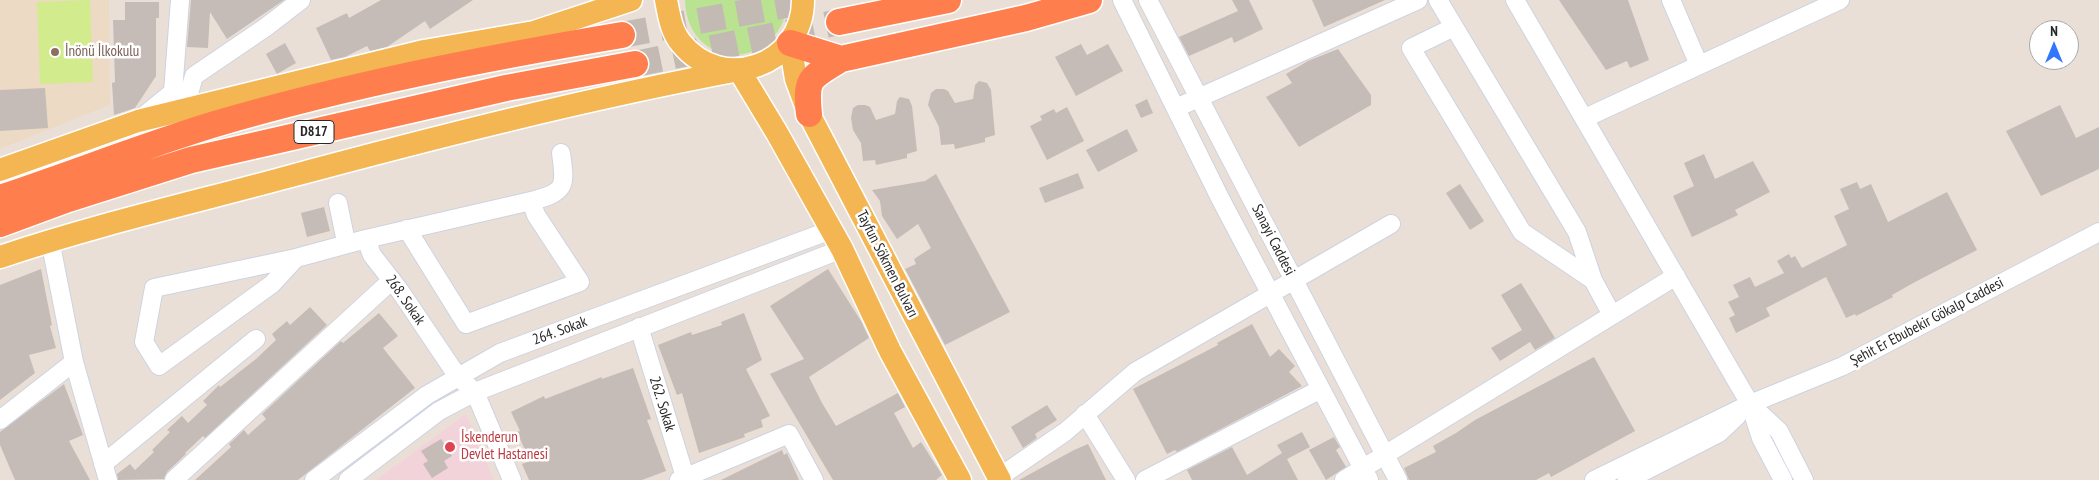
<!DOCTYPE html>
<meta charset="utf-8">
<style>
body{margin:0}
#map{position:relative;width:2099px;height:480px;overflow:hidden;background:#eadfd7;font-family:"PT Sans Narrow",sans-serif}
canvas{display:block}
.north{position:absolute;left:2029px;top:20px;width:50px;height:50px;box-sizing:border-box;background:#fff;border:1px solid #a9a9a9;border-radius:50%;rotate:0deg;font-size:14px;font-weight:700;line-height:20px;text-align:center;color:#272727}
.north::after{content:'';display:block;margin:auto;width:18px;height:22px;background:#3077fe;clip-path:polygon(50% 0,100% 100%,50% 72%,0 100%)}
</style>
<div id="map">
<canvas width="2099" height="480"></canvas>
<div class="north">N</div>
</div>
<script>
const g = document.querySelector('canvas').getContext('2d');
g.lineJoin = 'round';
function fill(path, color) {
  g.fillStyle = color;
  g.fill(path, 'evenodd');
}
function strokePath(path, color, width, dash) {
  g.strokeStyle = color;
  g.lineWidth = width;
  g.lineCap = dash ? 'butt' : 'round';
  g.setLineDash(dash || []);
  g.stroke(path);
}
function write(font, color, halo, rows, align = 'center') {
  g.font = font + ' "PT Sans Narrow",sans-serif';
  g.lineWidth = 5;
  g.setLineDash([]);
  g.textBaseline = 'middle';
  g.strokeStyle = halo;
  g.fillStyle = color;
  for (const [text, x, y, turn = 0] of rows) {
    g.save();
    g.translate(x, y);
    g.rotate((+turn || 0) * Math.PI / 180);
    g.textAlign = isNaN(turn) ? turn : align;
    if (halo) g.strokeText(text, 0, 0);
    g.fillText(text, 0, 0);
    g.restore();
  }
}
fill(new Path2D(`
 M0,0H109L110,105L0,149Z`), '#eddac5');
fill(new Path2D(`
 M466,414L494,480H376Z`), '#f2d3d9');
fill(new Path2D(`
 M685,0H788V2C779,75 686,70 685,0Z`), '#bae391');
fill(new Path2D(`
 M90,0L93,82L40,84L37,2Z`), '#d2eb8c');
fill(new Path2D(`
 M191,0H284L227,39L210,12L208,48L187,47Z
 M381,0H473L430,29L425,21L387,47L370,51L367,46L345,57L331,60L316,28L347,13L349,18Z
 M1232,0H1249L1263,29L1234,43L1232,37L1189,56L1179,37L1238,11Z
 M1312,0H1385L1324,27Z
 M1559,0H1628L1649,60L1630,68L1627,61L1606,70Z
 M125,2H159V18H156V76L135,108L114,115L112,83L115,82L113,20H125Z
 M285,43L296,63L277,74L266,54Z
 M1081,44L1087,55L1108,44L1123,71L1076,96L1055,57Z
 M1338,49L1371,95V105L1299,147L1266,97L1292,83L1286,74L1308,61Z
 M979,81L987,83L991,90L995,135L985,138V142L955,149L954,144L941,145L939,127L928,105L931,93L936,89H944L948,91L955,103L973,99L975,85Z
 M45,88L48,128L0,131V90Z
 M900,97L909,99L912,106L917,151L907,154V158L876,165L875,160L863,161L861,143L853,130L851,118L853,108L858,105H865L870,107L876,120L895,114L897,101Z
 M1147,99L1153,113L1141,118L1135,105Z
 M2060,105L2076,138L2099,127V169L2041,196L2006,131Z
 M1067,107L1084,141L1047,160L1030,126L1042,120L1040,116L1054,109L1056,113Z
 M1127,129L1138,151L1098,172L1086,150Z
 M1704,154L1715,179L1753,161L1770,192L1735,210L1738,215L1692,237L1673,196L1694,186L1684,163Z
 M1078,173L1084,188L1045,203L1039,188Z
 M936,174L1010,312L945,345L905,269L916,264L914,259L931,248L918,224L897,239L882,216L880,201L872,190L925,181Z
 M1857,182L1860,189L1871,184L1888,222L1947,192L1977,250L1915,282L1892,295L1893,297L1856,316L1855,314L1846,318L1826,277L1766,308L1770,316L1736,333L1729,318L1735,315L1728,302L1739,297L1733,285L1750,277L1755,287L1784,273L1777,261L1789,254L1791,258L1795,256L1802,268L1847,245L1834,216L1849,209L1840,189Z
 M1460,184L1484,221L1470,230L1446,193Z
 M324,207L330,231L307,237L301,213Z
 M41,269L52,325L50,326L56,348L29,355L35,373L0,400V285Z
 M828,269L861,321L869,338L809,377L822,403L836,426L898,393L905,407L894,413L913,448L921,442L939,470L942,475L936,480H833L770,374L804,359L770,306Z
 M1521,283L1555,338L1535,350L1530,342L1500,361L1491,348L1522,330L1501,295Z
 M310,307L327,325L205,438L203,436L185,453L186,454L167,472L164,479L118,480L117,474L130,464L135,470L154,452L152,450L170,432L167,430L182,416L188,423L207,405L203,401L219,385L220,387L256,359L276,340L272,334L287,321L290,325Z
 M379,313L398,336L383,348L415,388L298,480H195L231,447L229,444L244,430L248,435L266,419L262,414L341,341L343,343Z
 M744,313L762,360L746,369L770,416L761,420L763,427L744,434L745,437L699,453L682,393L677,395L658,345L691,332L692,335L722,325L721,322Z
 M1252,324L1270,357L1279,349L1295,366L1289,372L1302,386L1177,452L1175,450L1167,454L1133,389L1218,345L1217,343Z
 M1594,357L1635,431L1551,477L1549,473L1536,480H1409L1404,468L1436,452L1433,446L1456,433L1475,420Z
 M633,368L651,419L647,420L666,471L642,480H529L522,464L530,461L517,432L520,431L511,412L544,396L545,399L602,377V379Z
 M64,384L83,435L69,441L90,480H15L0,445V432Z
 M1047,405L1057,420L1035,434L1037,438L1023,448L1011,427Z
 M1302,432L1310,447L1287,459L1298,480H1192L1187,470L1232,447L1247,475L1282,453L1277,445Z
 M1334,437L1340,447L1336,450L1346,467L1326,480L1309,450Z
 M441,439L452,456L444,461L448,468L432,478L423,464L428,461L421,451Z
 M1088,444L1106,480H1019L1074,450Z
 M782,450L784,455L787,453L799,480H721Z`), '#c5bcb7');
strokePath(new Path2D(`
 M622,35L813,0
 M635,64L839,22`), '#c3bab4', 26, [26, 13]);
const minor = new Path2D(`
 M1122,0L1221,200L1369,480
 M1148,0L1398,480
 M1438,0L1577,232L1593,280L1612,315
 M1515,0L1750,404L1761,438L1783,480
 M1671,0L1699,65
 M1454,27L1411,48L1522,232L1593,280
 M1176,108L1418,0
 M184,111L194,76L266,27L301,0
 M1585,118L1840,0
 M140,119L173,92L180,0
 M531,201C566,192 566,187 561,153
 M338,203L346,242
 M366,239L531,201L536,215L580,282L466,324L407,229
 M50,240L74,362L108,480
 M296,258L154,288L144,342L159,366L272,284L296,258L366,239L372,255L400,291L458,377L475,392L512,480
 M639,327L686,480
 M1752,406L1779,431L1804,480
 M1085,414L1126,480
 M0,420L74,362
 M103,464L256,339
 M998,478L1065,432L1135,372L1391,224
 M174,480L392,280
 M314,480L427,395L500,353L831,230
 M348,480L439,411L475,392L842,249
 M679,480L789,434L814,480
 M1145,480L1321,389
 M1344,480L1676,276
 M1594,480L1750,404L1843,366L2099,232
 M1627,480L1719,433L1737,416`);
const major = new Path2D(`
 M666,0C669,15 671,31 681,43C722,94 803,66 803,0
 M790,43L796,79L809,114L1000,480
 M0,170L138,121L424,51L534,32L631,0
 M0,257C92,226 187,204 280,179C432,138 585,99 739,70L777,133L842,249L890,351L960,480`);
const highway = new Path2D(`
 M839,22L948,0
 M790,43L841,59L1026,18L1089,0
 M809,114C805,76 811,78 841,59
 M0,198C72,174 143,146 215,124C348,85 486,58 622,35
 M0,224L68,199L191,160L506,88L635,64`);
strokePath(minor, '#ccd3e1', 20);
strokePath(major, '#fff', 25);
strokePath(highway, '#fff', 29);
strokePath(minor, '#fff', 18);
strokePath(major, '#f4b553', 22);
strokePath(highway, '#ff7e4d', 26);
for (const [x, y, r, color] of [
 [55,52,5,"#8d6e63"],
 [450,447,6,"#e0444e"]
]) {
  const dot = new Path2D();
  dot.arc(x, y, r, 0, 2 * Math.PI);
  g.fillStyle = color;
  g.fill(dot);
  strokePath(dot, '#fff', 2);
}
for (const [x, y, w] of [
 [314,132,40]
]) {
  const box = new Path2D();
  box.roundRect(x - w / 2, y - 11.5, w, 23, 4);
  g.fillStyle = '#fff';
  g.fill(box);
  strokePath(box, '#272727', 1);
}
write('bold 14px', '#272727', null, [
 ["D817",314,132]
]);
write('15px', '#785e54', '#fff', [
 ["İnönü İlkokulu",65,52]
], 'left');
write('15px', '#272727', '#fff', [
 ["Sanayi Caddesi",1273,240,63],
 ["Tayfun Sökmen Bulvarı",887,264,63],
 ["268. Sokak",405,300,55],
 ["Şehit Er Ebubekir Gökalp Caddesi",1927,322,-28],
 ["264. Sokak",560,331,-20],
 ["262. Sokak",662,404,73]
]);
write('15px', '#be3a42', '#fff', [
 ["İskenderun",461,438],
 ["Devlet Hastanesi",461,455]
], 'left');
</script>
